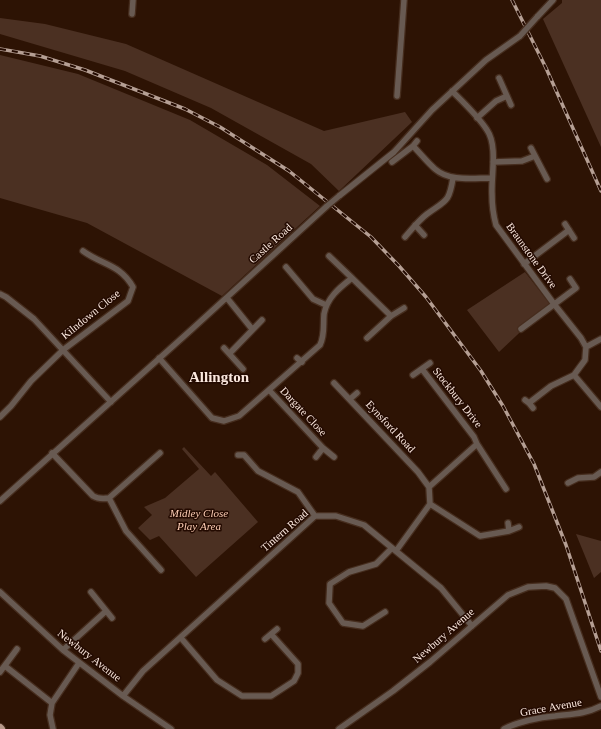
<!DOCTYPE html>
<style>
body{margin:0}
canvas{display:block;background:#2d1304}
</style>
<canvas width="601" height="729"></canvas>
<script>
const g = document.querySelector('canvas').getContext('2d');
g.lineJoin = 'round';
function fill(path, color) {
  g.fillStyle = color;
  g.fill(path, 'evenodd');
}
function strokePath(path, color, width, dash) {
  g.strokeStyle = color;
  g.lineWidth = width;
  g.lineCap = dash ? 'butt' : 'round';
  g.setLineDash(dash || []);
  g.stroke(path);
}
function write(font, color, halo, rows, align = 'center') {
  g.font = font + ' "Times New Roman",serif';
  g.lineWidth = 3;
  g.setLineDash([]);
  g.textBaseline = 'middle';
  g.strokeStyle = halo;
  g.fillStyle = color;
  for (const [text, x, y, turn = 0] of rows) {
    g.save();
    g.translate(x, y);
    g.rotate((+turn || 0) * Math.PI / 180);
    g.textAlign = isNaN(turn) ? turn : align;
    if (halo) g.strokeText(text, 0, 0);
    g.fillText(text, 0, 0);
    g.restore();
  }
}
fill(new Path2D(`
 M562,0H601V147L543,19L562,3Z
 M0,18L45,24L126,44L324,131L405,112L412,122L339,191L311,164L211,108L125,71L0,34Z
 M0,55L78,74L190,120L267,165L320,206L222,296L87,223L0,198Z
 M525,272L550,304L499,352L467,310Z
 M184,447L211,476L215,472L258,522L196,577L159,536L150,540L138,528L152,515L144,507L165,498L199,469L182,449Z
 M576,534L601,541V572L594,578Z`), '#4b3022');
const minor = new Path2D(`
 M132,14L133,0
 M537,17L553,0
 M499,78L511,105
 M452,91C464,103 478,116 487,130C498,146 491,176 492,194C492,205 493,214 496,225L554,304L581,338L586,347L585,360L574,375L551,386L529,403
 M397,96L404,0
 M477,118L496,101L507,96
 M413,146C420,153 427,162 435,169C450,182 473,178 492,178
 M531,148L547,179
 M392,162L413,146L417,141
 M493,162L522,161L535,156
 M339,196L394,152L432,110L486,60L520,36
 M565,224L574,238
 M415,225L424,235
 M405,237C412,229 419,220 427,214C446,200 449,203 453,178
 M524,264L569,230
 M286,267L313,299L326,305
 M352,278L391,316
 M0,294L6,297L34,319L111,402
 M227,298L252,329
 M521,329L576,288L570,279
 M367,338L391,316L404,308
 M586,347L601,339
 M224,348L243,369
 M230,353L262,320
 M159,358L212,418L224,421L239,416L320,345C325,335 323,325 324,314C327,298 339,288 352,278L329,256
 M297,358L302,362
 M413,375L430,363
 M574,375L601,407
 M334,383L418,472L429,487
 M269,390L323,448L334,457
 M350,399L357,393
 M525,400L529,403L533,408
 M0,417L11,406L31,381L63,350L128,301L133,287C120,264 102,265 83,251
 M477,444L506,489
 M52,453L93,496C98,499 103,499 109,498L160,453
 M238,455H244L258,471L298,492L315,516
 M316,457L323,448
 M568,483L578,478L594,477L601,472
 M109,498L126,531L161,570
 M0,501L191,330L327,206
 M430,504L480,536L509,531L519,527
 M508,523L509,531
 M396,551L430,504L429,487L477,444L474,437L422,369
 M0,592L63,650L123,696L171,729
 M91,592L112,618
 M385,612L363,626L343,623L329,603L330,584L349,572L376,564L392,548
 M181,638L217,680L242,696H271L294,681L298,673V664L271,634
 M265,639L277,629
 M63,650L106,611
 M5,666L52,703
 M0,672L17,649
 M123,696L143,671L315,516H336L364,525L441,588L472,626
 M53,729L50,715L52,703L79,663
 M339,729L393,691L430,662L508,595L528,587L546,586L555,588L566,599L601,697
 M504,729C518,722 539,717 555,716C572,714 586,714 601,706`);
const primary = new Path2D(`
 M0,728L1,729`);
strokePath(minor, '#462d1e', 8);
strokePath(primary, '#462d1e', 10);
strokePath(minor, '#685a52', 5.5);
strokePath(primary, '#b7998a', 8);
const rail = new Path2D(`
 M512,0L546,68L601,191
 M0,49L40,56L85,70L185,109L220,127L289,171L371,237L399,266L426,297L481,371L503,406L534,464L566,545L601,651`);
strokePath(rail, '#b59f94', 3.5);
strokePath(rail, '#230a00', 2, [6]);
const minorBridge = new Path2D(`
 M520,36L537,17
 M327,206L339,196`);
strokePath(minorBridge, '#462d1e', 8, []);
strokePath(minorBridge, '#685a52', 5.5);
write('11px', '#fbe8de', '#230a00', [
 ["Castle Road",271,244,-42],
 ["Braunstone Drive",531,256,54],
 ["Kilndown Close",91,315,-39],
 ["Stockbury Drive",457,398,52],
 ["Dargate Close",303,412,47],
 ["Eynsford Road",390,427,47],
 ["Tintern Road",285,531,-41],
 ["Newbury Avenue",444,636,-41],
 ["Newbury Avenue",89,656,38],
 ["Grace Avenue",551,708,-10]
]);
write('italic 11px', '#fdcdb4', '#230a00', [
 ["Midley Close",199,514],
 ["Play Area",199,527]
]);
write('bold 15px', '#fbe8de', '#230a00', [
 ["Allington",219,378]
]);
</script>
